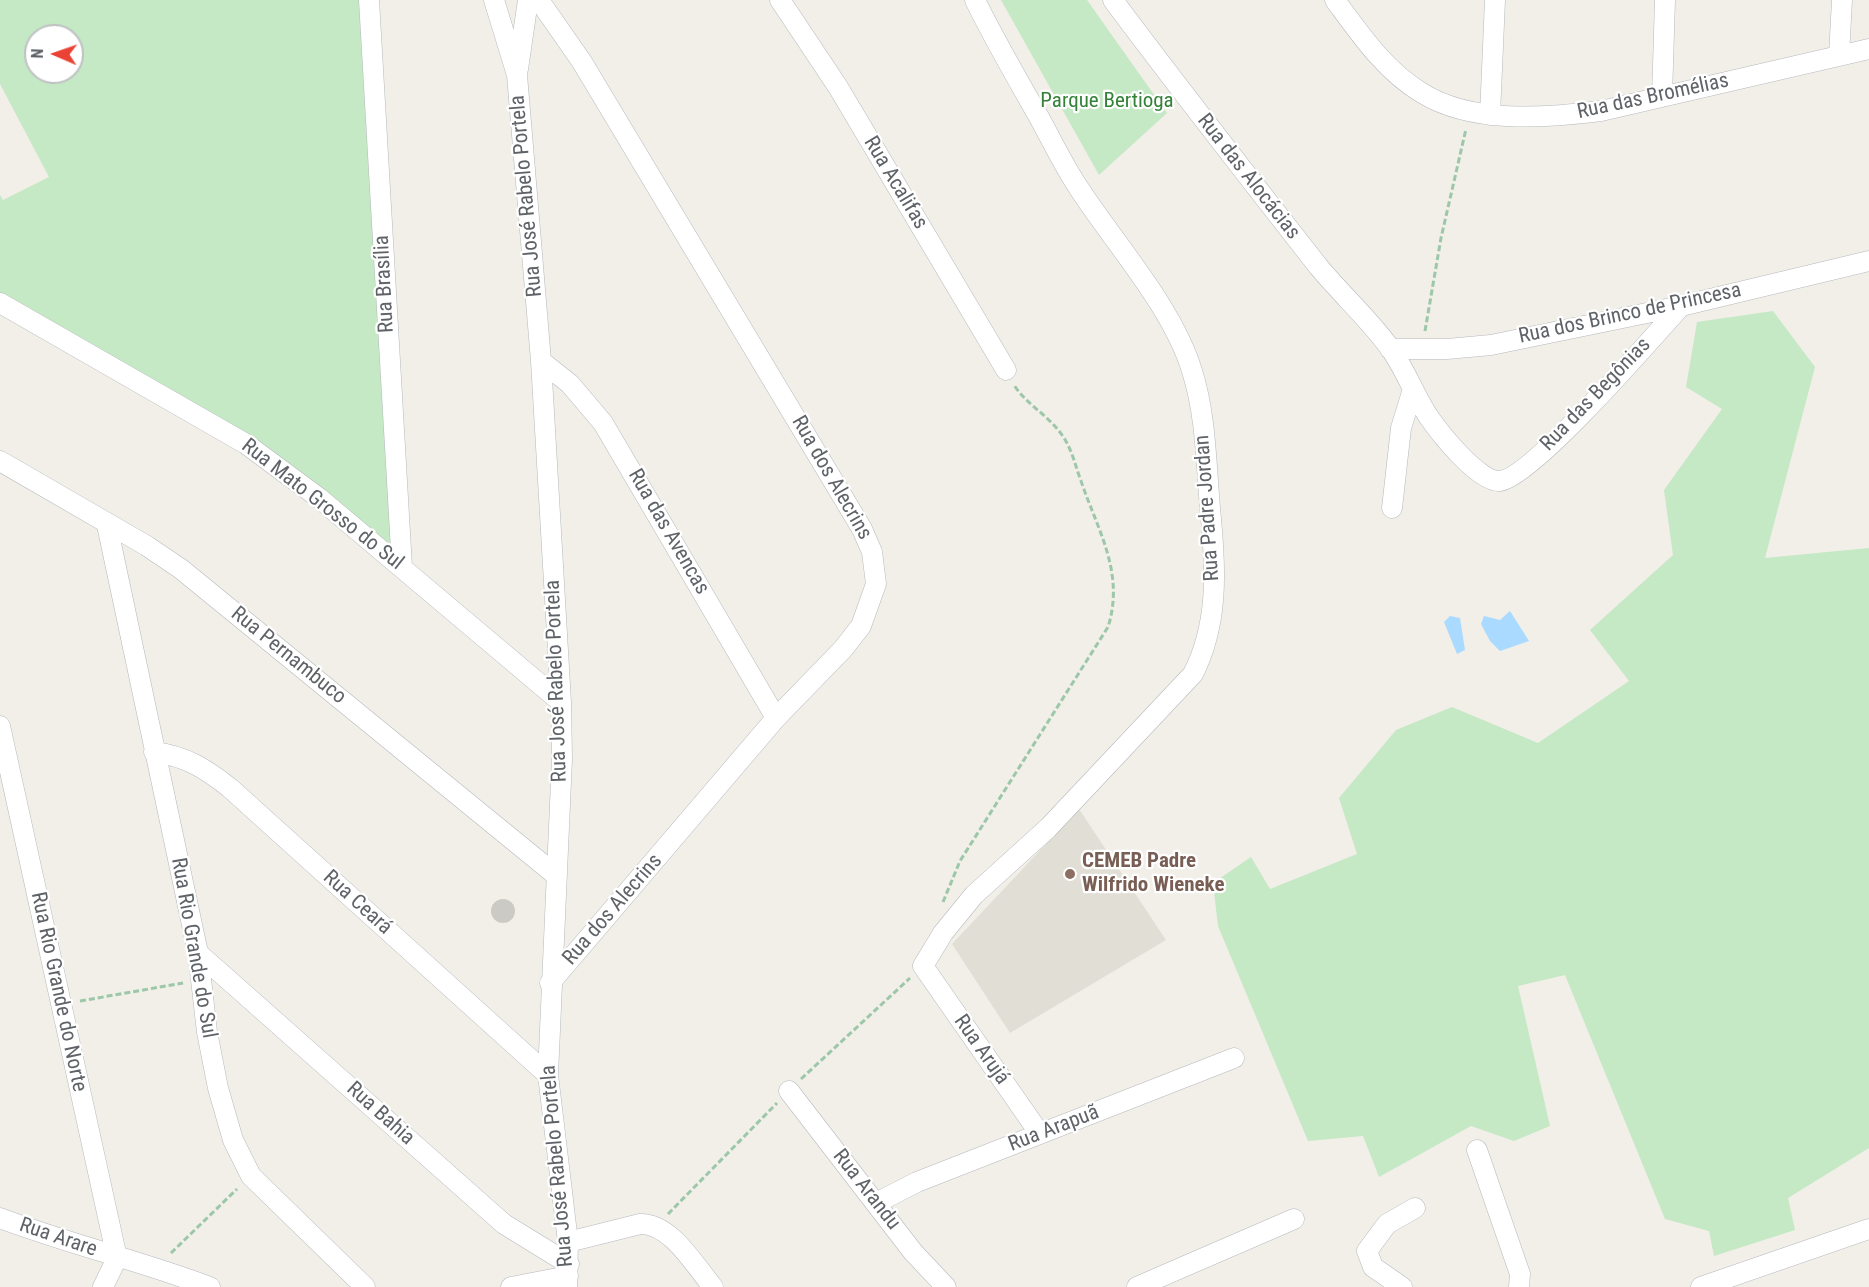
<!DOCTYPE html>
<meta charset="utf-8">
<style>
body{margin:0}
#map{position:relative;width:1869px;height:1287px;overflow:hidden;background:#f1efe8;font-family:"Roboto Condensed",sans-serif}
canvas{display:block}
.north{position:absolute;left:24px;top:24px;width:60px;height:60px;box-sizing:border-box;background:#fff;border:2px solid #bfc1c3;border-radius:50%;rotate:272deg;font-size:16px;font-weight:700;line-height:24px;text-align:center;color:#5f6368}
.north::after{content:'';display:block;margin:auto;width:21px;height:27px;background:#ea4335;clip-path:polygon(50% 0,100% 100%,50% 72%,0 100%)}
</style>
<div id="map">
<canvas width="1869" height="1287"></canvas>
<div class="north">N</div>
</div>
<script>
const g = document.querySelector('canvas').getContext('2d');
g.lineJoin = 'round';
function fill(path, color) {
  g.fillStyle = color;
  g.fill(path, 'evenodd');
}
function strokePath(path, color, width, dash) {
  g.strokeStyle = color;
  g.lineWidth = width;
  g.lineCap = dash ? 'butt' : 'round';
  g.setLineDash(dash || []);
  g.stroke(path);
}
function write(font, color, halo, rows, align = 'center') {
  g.font = font + ' "Roboto Condensed",sans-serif';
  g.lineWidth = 4.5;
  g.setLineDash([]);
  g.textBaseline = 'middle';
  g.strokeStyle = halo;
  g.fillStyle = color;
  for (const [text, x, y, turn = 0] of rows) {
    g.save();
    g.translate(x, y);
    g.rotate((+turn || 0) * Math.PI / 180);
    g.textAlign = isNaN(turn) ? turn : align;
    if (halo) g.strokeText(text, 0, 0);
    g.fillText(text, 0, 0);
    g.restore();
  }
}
fill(new Path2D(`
 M1079,809L1166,940L1010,1033L952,944Z`), '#e1ded6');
fill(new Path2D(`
 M0,0H369L402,567L330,506L0,303V195L3,200L49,177L0,84ZM36,36H72V72H36Z
 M1001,0H1087L1167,113L1099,175Z
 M1773,311L1815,367L1765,558L1869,548V1148L1788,1198L1795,1230L1714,1256L1709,1231L1665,1219L1565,975L1518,986L1550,1126L1514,1141L1471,1126L1379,1177L1363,1136L1308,1141L1218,926L1213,883L1251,857L1270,889L1357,854L1339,798L1396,730L1452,707L1538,743L1629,681L1590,630L1673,555L1664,490L1722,409L1686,387L1697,322Z`), '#c5e8c5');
fill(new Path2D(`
 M1510,611L1529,641L1500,651L1490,641L1481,624L1484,616L1500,620Z
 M1450,616L1460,618L1465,650L1457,654L1444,622Z`), '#aadaff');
fill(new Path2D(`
 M491 911a12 12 0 1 1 24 0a12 12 0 1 1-24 0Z`), '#cccac5');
const minor = new Path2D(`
 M369,0L402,567
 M494,0L517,75L541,361L561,702L562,759L548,1075L568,1242L567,1287
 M534,0L543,6L582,62L862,529L872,552L876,584L861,626L843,649L776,718L550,983
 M780,0L838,87L1006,370
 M975,0C995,41 1018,80 1040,119C1053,143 1065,168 1080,190C1116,245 1173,308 1192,371C1207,418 1206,470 1211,519C1216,572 1218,625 1193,674L1048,828L974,895L943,933L923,966L1040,1134
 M1113,0C1180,90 1249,178 1318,266C1341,294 1369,319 1390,348C1405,369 1414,394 1428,416C1439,432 1479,483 1500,481C1531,478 1654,336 1681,306
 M1335,0C1360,34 1385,71 1422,93C1472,124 1545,118 1601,111L1869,49
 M1839,56L1842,0
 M518,69L528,0
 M1662,97L1665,0
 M1490,115L1495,0
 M0,303L246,444L319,498L561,702
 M1390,349H1447L1491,345L1681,306L1869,261
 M541,361L570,384L603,423L776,718
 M0,461L147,546L181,569L557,876
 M1392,508L1401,428L1413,389
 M107,525L198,953L207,1032L218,1088L233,1140L251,1176L365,1287
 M0,726L117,1258
 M154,752C186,756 206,769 230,788L548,1075
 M198,953L504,1224L569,1264
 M789,1091L913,1252L946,1287
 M1477,1150L1520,1274L1519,1287
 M876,1203L917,1182L1234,1058
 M0,1218C69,1244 141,1261 210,1287
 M568,1242L640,1224C671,1223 695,1266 713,1287
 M103,1287L117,1258
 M511,1287L568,1276
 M1137,1287L1294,1219
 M1402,1287L1373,1267L1367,1251L1387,1224L1415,1208
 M1701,1287L1869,1229`);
strokePath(minor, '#b5b8bc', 21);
strokePath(new Path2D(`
 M1425,331L1441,238L1466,129
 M943,902L960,861L1108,627C1125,573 1098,531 1081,481C1075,465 1072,449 1062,435C1049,416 1026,404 1014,385
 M80,1001L183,983
 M801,1079L910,978
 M668,1214L777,1103
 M171,1253L237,1189`), '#9cc7a9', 3, [6, 3]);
strokePath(minor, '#fff', 20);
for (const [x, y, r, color] of [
 [1070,874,6,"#8d6e63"]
]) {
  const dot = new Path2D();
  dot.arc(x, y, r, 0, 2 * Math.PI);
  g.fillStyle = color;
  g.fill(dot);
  strokePath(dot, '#fff', 2);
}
write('21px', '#5f6368', '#fff', [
 ["Rua das Bromélias",1653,97,-12],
 ["Rua das Alocácias",1248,177,52],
 ["Rua Acalifas",895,183,59],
 ["Rua José Rabelo Portela",527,196,-95],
 ["Rua Brasília",385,284,-93],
 ["Rua dos Brinco de Princesa",1630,314,-12],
 ["Rua das Begônias",1596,395,-46],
 ["Rua dos Alecrins",831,478,60],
 ["Rua Mato Grosso do Sul",322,505,38],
 ["Rua Padre Jordan",1208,508,-94],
 ["Rua das Avencas",668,532,60],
 ["Rua Pernambuco",288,656,39],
 ["Rua José Rabelo Portela",557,681,-92],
 ["Rua Ceará",357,903,42],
 ["Rua dos Alecrins",613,910,-49],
 ["Rua Rio Grande do Sul",193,948,80],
 ["Rua Rio Grande do Norte",58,992,78],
 ["Rua Arujá",981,1050,55],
 ["Rua Bahia",380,1114,42],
 ["Rua Arapuã",1054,1129,-21],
 ["Rua José Rabelo Portela",558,1166,-95],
 ["Rua Arandu",866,1190,52],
 ["Rua Arare",58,1238,19]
]);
write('21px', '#348238', '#fff', [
 ["Parque Bertioga",1107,102]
]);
write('bold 21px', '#785e54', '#fff', [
 ["CEMEB Padre",1082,862],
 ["Wilfrido Wieneke",1082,886]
], 'left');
</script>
